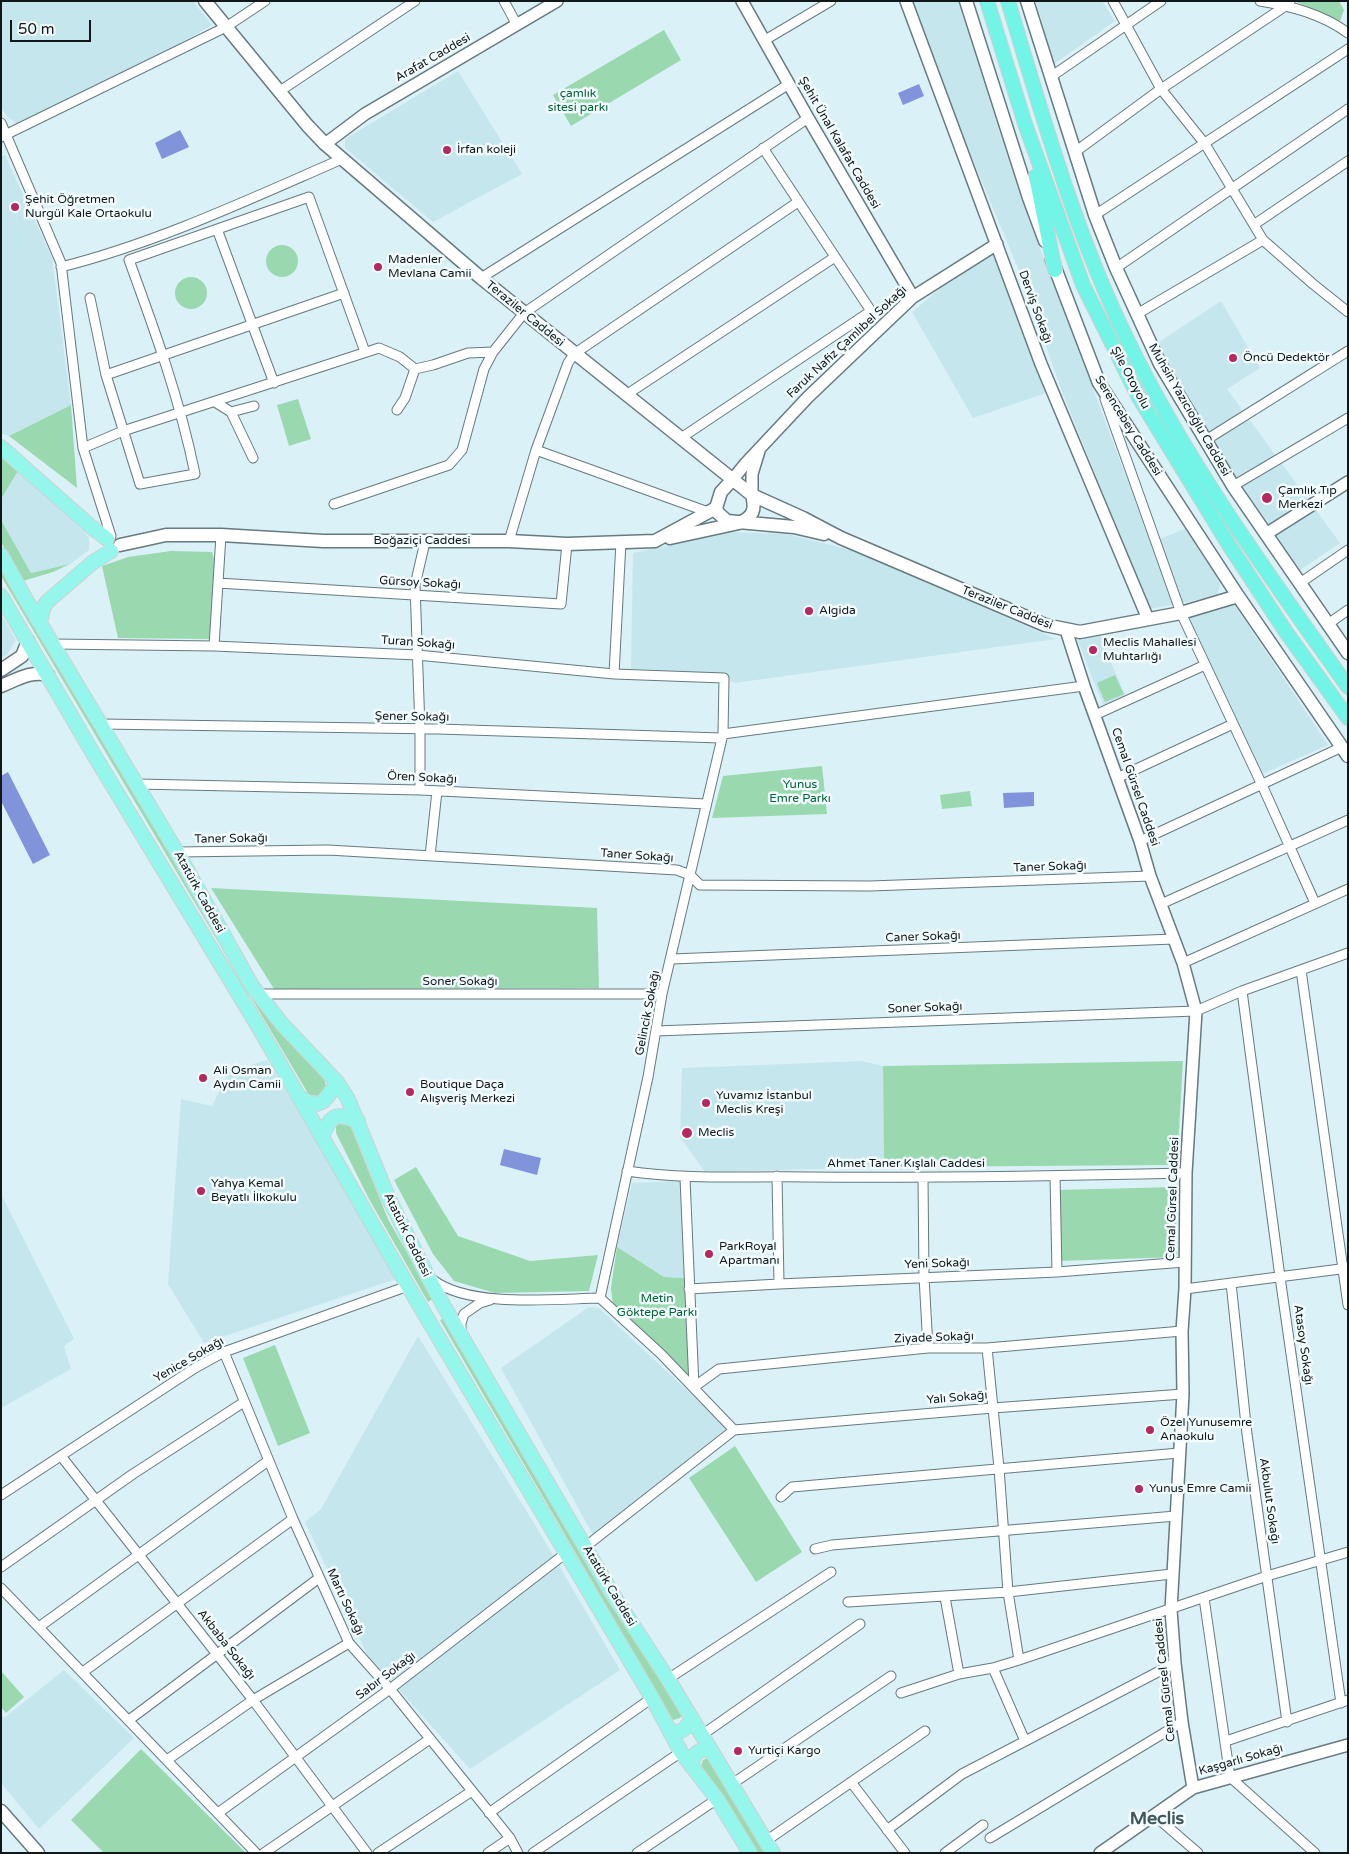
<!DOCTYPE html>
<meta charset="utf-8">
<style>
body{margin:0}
#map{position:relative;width:1349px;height:1854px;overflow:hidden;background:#daf1f7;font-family:"Varela Round",sans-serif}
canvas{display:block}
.frame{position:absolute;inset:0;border:2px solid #10181a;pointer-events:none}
.scale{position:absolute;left:10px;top:20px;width:81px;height:22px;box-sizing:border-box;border:2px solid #10181a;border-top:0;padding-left:6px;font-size:15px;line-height:18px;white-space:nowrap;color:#10181a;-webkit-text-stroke:4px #f2fcfe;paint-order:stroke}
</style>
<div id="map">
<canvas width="1349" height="1854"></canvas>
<div class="frame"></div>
<div class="scale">50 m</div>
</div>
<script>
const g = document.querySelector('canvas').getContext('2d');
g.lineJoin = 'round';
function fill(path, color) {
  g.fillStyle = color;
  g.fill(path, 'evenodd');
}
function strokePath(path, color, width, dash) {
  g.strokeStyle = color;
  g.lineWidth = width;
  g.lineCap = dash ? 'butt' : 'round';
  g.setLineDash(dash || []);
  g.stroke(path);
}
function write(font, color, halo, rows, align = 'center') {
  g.font = font + ' "Varela Round",sans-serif';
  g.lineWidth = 5;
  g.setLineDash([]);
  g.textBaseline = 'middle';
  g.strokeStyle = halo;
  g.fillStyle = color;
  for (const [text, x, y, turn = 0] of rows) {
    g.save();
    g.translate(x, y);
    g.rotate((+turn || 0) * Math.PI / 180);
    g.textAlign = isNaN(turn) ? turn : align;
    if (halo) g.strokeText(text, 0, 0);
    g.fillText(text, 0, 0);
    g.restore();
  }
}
fill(new Path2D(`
 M1,1H193L212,25L26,132L7,116L1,108Z
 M912,1H958L1018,190L1151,543L1189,527L1221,581L1217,596L1150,609L1063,394L1020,273L926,47Z
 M1036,1H1102L1115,21L1054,64Z
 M458,71L522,174L433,222L345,148V139Z
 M5,155L52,258L71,405L9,436L1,433V157Z
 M993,254L1046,393L973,418L912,312L961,271Z
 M1221,301L1260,368L1227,389L1340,543L1300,570L1222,456L1156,344Z
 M18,471L89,537V550L70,564L31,573L1,520V499Z
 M730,532L786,534L855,551L1056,639L734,683L724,676L631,669L633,553Z
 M1233,602L1328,745L1262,774L1185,616Z
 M1,614L16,640L7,655L1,657Z
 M1100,635L1125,696L1103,705L1078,641Z
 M267,1060L399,1278L204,1343L168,1284L181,1099L212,1106L229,1071Z
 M862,1061L883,1066L884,1167L705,1172L680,1137L682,1068Z
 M680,1181L685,1278L664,1277L617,1247L632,1183Z
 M1,1194L74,1339L64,1346L71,1369L1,1408Z
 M589,1307L599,1308L727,1428L593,1535L501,1368Z
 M418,1336L540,1533L620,1670L470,1769L367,1654L305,1522L321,1509Z
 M64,1670L134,1738L39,1829L1,1783V1715L4,1718Z`), '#c6e6ee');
fill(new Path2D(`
 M1289,1H1339L1344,10L1340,21L1296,2Z
 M664,30L681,60L571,126L553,95Z
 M266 261a16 16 0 1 1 32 0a16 16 0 1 1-32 0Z
 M175 293a16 16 0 1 1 32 0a16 16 0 1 1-32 0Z
 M298,399L311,439L289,446L277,405Z
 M71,405L77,488L9,436Z
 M1,457L18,471L1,499Z
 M1,520L31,573L70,564L53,572L23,581L1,542Z
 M171,551L212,552L215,562L211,639L118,638L102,566L128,557Z
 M1,566L264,1010L325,1081L326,1088L319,1096L309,1095L1,576Z
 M1115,675L1124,694L1105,702L1097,683Z
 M822,766L827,814L712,818L723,776Z
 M970,791L972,806L942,809L940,795Z
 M211,888L597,908L599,988L274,989Z
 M1183,1061L1177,1165L884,1167L883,1066Z
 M340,1120L350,1125L388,1219L433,1299L428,1302L369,1199L336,1133V1124Z
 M416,1167L458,1236L530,1261L598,1255L589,1291L495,1293L454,1281L433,1254L394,1180Z
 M1175,1187L1177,1257L1059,1261L1057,1190Z
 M617,1247L664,1277L685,1278L691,1378L613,1305L611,1288Z
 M445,1318L682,1715L680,1718L673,1720L440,1320Z
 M275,1345L310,1433L278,1446L243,1358Z
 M735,1446L802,1552L756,1582L689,1478Z
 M1,1671L24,1697L6,1713L1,1707Z
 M141,1749L246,1853H104L71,1820Z
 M707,1758L765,1853H757L701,1766L703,1760Z`), '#9ad9af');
fill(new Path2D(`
 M919,84L924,96L903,105L898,93Z
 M180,130L189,147L162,159L155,143Z
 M8,772L50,855L33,864L1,801V776Z
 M1034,792V806L1004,808L1003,793Z
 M504,1149L541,1158L537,1175L500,1165Z`), '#8193da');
const minor = new Path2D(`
 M504,1L517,25
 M1113,1L1161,89L1205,144L1263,240L1313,284L1348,312
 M1260,1C1291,6 1322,14 1348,33
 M765,40L831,1
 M1052,76L1161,1
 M280,91L415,1
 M1,123L61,263L83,448L111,536
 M1,137L226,27L265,1
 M1075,152L1161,89L1287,5L1290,1
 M1095,215L1348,49
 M1255,224L1348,161
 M217,229L274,383
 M61,267C157,243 252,198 342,159
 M1116,268L1348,109
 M481,278L789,84
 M90,298L106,375L140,484L195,474C180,400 155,331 129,260L309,197L365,352
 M1137,314L1263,240
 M106,375L344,293
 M626,395L835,257
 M1105,399L1181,613L1262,785L1315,903
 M215,402L231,412L254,406
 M397,410L405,398L415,369
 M231,412L253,458
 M681,438L871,311L763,148
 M1206,440L1348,351
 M83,448L123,431L379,348L400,357L415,369L433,365L468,353L493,352
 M536,450L708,512
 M1233,486L1348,418
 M334,504L449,465L462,450L484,369L493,352L524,313L808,118
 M509,541L536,450L568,363L574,354L798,202
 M218,583L561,604L567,544
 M1300,583L1348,550
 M1328,624L1348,610
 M53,644L214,646L417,655L614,674L724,678L723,734L662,994L648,1077L600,1298
 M214,646L221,535
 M614,674L621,542
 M1095,715L1205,665
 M101,724L438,729L721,738
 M723,734L1084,686
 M1117,778L1233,724
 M137,784L420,790L706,804
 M420,790V729L415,585L425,542
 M1140,841L1342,747
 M177,852L328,850L677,870L690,875L700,885L870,886L1150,876
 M430,856L437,791
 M1161,904L1348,820
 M672,959L1174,939
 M1183,963L1348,889
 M1301,970L1348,1305
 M1242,991L1280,1277L1341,1703
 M258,994H662
 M656,1031L1196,1011L1242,991L1348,953
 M627,1171C687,1180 747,1176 808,1177C934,1178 1060,1176 1186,1173
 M777,1176L779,1284
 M1055,1177L1057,1272
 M685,1178L694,1387
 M923,1178L924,1277L928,1348
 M433,1280C470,1308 553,1299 600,1298L661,1354L734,1430
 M1231,1283L1247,1434L1287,1722
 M689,1289L779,1284L1057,1272L1185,1262
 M1185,1289L1348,1268
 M461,1333V1323L464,1314L480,1303L490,1300
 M987,1348L999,1468L1008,1592L1019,1660
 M224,1352L293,1519L349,1643L390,1689L510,1838L518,1853
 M694,1387L719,1369L928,1348H987L1182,1331
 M61,1456L253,1700L367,1853
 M1,1495L195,1368L224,1352L408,1286
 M781,1497L792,1487L1179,1453
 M585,1547L734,1430L993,1408L1183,1394
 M815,1549L832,1545L1176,1516
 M1,1567L133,1474L244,1402
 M1,1588L256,1853
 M945,1597L959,1674
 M1204,1598L1230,1777L1315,1853
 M848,1602L1008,1592L1172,1574
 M39,1627L268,1461
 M993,1668L1025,1741
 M83,1672L293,1519
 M668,1679L831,1572
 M901,1693L959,1674L993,1668L1019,1660L1267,1576L1348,1552
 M129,1720L319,1578
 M702,1735L860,1624
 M1226,1741L1348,1700
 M167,1760L253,1700L349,1643
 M851,1782L905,1853
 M732,1784L891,1676
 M218,1813L390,1689L566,1553
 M489,1813L652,1698
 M1154,1815L1198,1853
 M887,1830L962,1774L1175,1663
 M990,1838L1182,1722
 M766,1841L925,1731
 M264,1853L430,1739
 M378,1853L472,1791
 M488,1853L510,1838
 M533,1853L681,1752
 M637,1853L717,1799
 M945,1853L983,1825`);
const tertiary = new Path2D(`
 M742,1L808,118L913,297
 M906,1L1041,364L1148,619
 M325,144L365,114L557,1
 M733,479L746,463L808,397L913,297L997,244
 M752,495V474L759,451
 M1266,534L1348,482
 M1066,630L1084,686L1140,841L1150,876L1183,963L1196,1011L1186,1173L1185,1289L1182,1331L1183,1394L1171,1610L1175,1663L1182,1722L1193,1788
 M1100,1853L1193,1788L1348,1745`);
const secondary = new Path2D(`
 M205,1L307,125L325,144L481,278L752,495L803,518L841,538L1045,625L1080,632L1181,613L1238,596
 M966,1L1029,198L1045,241
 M1027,1L1095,215L1116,268L1160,364L1233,486L1348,653
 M1052,260L1099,383L1238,596L1348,756
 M733,479L721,492L716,508L718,513L727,521L794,527L824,534
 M670,538L739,523C753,517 756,510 752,495
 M120,545L166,535H221L323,541H509L567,544L655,541L716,508
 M1,670L22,656L28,641
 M1,686C16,680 32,670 48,675
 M1,1811L38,1853`);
const primary = new Path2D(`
 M1,447L90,526L107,539
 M1,555L25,598L177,852L252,986L282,1024L337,1082L348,1099L388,1197L427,1275L445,1308L612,1593L668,1679L773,1853
 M1,596L94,755L258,1026L408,1286L652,1698L681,1752L717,1799L750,1853
 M40,622L44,606L48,601L92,563L111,551
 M299,1096C319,1113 326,1100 337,1082
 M322,1137C332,1113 336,1113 358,1121
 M670,1732C682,1733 687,1729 691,1718
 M692,1767C693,1754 698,1748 711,1750`);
const trunk = new Path2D(`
 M987,1L1025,124L1083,285L1138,396L1229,545L1286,632L1348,718
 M1008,1C1042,114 1074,230 1126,337C1186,462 1268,574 1348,687
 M1036,176L1055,270`);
strokePath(minor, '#667a7f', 11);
strokePath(tertiary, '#667a7f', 14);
strokePath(secondary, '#667a7f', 15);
strokePath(primary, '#cfd1d1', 16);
strokePath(trunk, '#cfd1d1', 16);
strokePath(minor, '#fff', 9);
strokePath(tertiary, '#fff', 11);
strokePath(secondary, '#fff', 12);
strokePath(primary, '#95f7ec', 14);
strokePath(trunk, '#72f4e6', 14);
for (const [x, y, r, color] of [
 [447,150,5,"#b52861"],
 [15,207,5,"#b52861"],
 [378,267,5,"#b52861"],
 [1233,358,5,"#b52861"],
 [1267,498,6,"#b52861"],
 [809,611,5,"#b52861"],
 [1093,650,5,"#b52861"],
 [203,1078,5,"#b52861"],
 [410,1092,5,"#b52861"],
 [706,1103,5,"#b52861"],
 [687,1133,6,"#b52861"],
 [201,1191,5,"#b52861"],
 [709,1254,5,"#b52861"],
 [1150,1430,5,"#b52861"],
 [1139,1489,5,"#b52861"],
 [738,1751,5,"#b52861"]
]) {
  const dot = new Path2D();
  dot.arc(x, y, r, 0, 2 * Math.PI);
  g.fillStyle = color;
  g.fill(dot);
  strokePath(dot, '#f2fcfe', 2);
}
write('12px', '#10181a', '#f2fcfe', [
 ["Arafat Caddesi",433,58,-30],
 ["Şehit Ünal Kalafat Caddesi",839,143,60],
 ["Derviş Sokağı",1035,307,70],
 ["Teraziler Caddesi",525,314,39],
 ["Faruk Nafiz Çamlıbel Sokağı",847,342,-43],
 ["Şile Otoyolu",1130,378,62],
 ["Muhsin Yazıcıoğlu Caddesi",1189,410,60],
 ["Serencebey Caddesi",1128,426,58],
 ["Boğaziçi Caddesi",422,541],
 ["Gürsoy Sokağı",420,583,3],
 ["Teraziler Caddesi",1007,608,22],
 ["Turan Sokağı",418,643,4],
 ["Şener Sokağı",412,717,1],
 ["Ören Sokağı",422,778,3],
 ["Cemal Gürsel Caddesi",1135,787,71],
 ["Taner Sokağı",231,839,-1],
 ["Taner Sokağı",637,856,4],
 ["Taner Sokağı",1050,867,-2],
 ["Atatürk Caddesi",199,892,61],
 ["Caner Sokağı",923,937,-2],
 ["Soner Sokağı",460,982],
 ["Soner Sokağı",925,1008,-2],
 ["Gelincik Sokağı",648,1013,-79],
 ["Ahmet Taner Kışlalı Caddesi",906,1164],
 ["Cemal Gürsel Caddesi",1173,1199,-88],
 ["Atatürk Caddesi",407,1235,64],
 ["Yeni Sokağı",937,1264,-2],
 ["Ziyade Sokağı",934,1338,-2],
 ["Atasoy Sokağı",1303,1345,82],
 ["Yenice Sokağı",189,1360,-30],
 ["Yalı Sokağı",957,1398,-5],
 ["Akbulut Sokağı",1269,1501,82],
 ["Atatürk Caddesi",609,1586,59],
 ["Martı Sokağı",345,1602,65],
 ["Akbaba Sokağı",226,1645,52],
 ["Sabır Sokağı",386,1676,-37],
 ["Cemal Gürsel Caddesi",1165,1680,-96],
 ["Kaşgarlı Sokağı",1241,1760,-16]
]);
write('12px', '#006436', '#f2fcfe', [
 ["çamlık",578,94],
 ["sitesi parkı",578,108],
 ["Yunus",800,785],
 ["Emre Parkı",800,799],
 ["Metin",657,1299],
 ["Göktepe Parkı",657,1313]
]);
write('12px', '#10181a', '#f2fcfe', [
 ["İrfan koleji",457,150],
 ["Şehit Öğretmen",25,200],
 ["Nurgül Kale Ortaokulu",25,214],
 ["Madenler",388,260],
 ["Mevlana Camii",388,274],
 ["Öncü Dedektör",1243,358],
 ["Çamlık Tıp",1278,491],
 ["Merkezi",1278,505],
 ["Algida",819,611],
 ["Meclis Mahallesi",1103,643],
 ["Muhtarlığı",1103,657],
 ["Ali Osman",213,1071],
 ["Aydın Camii",213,1085],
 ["Boutique Daça",420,1085],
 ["Alışveriş Merkezi",420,1099],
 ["Yuvamız İstanbul",716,1096],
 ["Meclis Kreşi",716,1110],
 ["Meclis",698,1133],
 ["Yahya Kemal",211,1184],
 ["Beyatlı İlkokulu",211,1198],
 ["ParkRoyal",719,1247],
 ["Apartmanı",719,1261],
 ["Özel Yunusemre",1160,1423],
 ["Anaokulu",1160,1437],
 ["Yunus Emre Camii",1149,1489],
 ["Yurtiçi Kargo",748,1751]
], 'left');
write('bold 18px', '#43565b', '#f2fcfe', [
 ["Meclis",1157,1819]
]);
</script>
